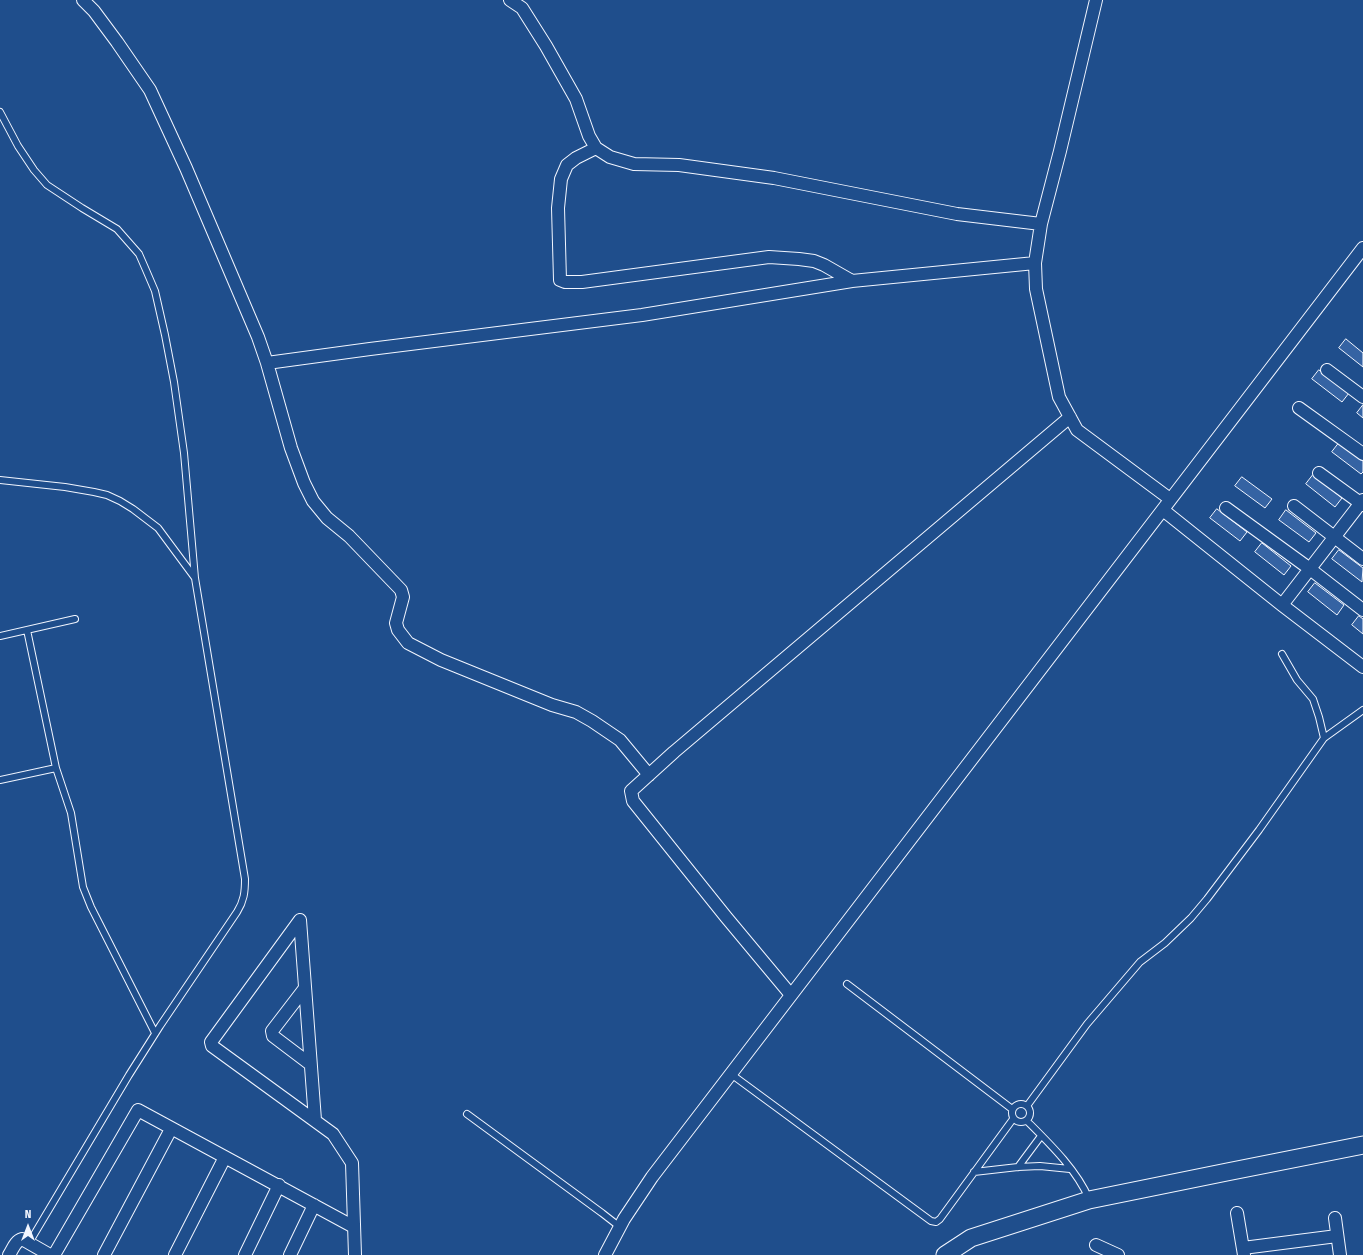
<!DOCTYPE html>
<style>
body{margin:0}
#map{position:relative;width:1363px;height:1255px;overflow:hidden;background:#1f4e8c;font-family:"Fira Sans Condensed",sans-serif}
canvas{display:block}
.north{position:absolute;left:8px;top:1207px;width:40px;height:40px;-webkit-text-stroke:3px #1f4e8c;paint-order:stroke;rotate:0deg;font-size:11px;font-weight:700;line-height:16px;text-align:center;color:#f2f6ff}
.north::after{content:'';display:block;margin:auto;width:14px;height:18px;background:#f2f6ff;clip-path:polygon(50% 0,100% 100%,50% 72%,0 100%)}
</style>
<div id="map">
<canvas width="1363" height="1255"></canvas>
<div class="north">N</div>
</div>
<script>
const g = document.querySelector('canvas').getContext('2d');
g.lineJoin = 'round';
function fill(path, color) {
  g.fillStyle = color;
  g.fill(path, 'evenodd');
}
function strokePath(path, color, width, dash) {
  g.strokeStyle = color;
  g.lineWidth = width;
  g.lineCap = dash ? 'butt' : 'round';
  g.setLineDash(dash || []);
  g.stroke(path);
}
const building = new Path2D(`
 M1346,339L1363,353V367L1339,348Z
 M1319,370L1349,393L1342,402L1312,379Z
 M1363,405V418L1357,413Z
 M1339,443L1363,461V472L1361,474L1332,452Z
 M1313,475L1342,498L1335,507L1306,484Z
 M1242,477L1272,499L1265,508L1235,486Z
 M1217,509L1247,532L1240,541L1210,518Z
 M1286,510L1316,533L1309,542L1279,520Z
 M1262,543L1291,566L1284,575L1255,552Z
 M1339,550L1363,568L1362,582L1332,559Z
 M1315,583L1344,605L1337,615L1308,592Z
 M1359,616L1363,619V634L1352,625Z`);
fill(building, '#3563a3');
strokePath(building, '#f2f6ff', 1);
const lane = new Path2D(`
 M0,112L18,146L34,170L47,185L82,208L117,229L139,254L146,270L155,291L165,335L174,382L184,453L195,578
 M0,480L65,487L94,492L107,495L120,501L133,509L158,528L195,578L245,879C245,892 244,901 237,912L160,1026L129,1075L29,1243
 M27,630L56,768L71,813L83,887L91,907L155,1033
 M0,636L75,619
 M1282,654L1297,680L1313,699L1319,717L1324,738
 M0,780L56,768
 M847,984L1012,1109
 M731,1074L931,1221L936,1222L940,1219L1013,1119
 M1012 1113a9 9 0 1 1 18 0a9 9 0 1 1-18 0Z
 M1027,1106L1087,1024L1140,962L1165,943L1191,918L1207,899L1259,830L1324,738L1363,710
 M467,1114L602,1213L620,1227
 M1027,1121C1049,1143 1077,1170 1089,1199
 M1018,1167L1041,1136
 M974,1172L1018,1167L1040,1166L1070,1169`);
const street = new Path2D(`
 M83,0L94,11L117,42L150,90L186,168L258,337L267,363L291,448L304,483L313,501L327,518L349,536L401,590L403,597L396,623L398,630L408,643L441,660L552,705L576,712L592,721L620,740L649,775
 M510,0L522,8L546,46L576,99L589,136L596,148L610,157L634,164L679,165L774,178L957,214L1041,224
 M1096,0L1060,151L1041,224L1035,263L1036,289L1059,397L1077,430L1170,499
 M596,148L576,158L567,165L561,179L558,208L560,280L565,282H582L769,257L799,259L814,261L824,265L852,281L1035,263
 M267,363L370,349L642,315L852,281
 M1327,370L1363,397
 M1299,408L1363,454
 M1319,473L1363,505
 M1294,506L1363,559
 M1226,508L1310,569L1363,610
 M1163,510L1282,605L1363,667
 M1282,605L1363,500
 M300,920L211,1042L212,1046L333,1134L352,1163L355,1255
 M300,920L315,1120
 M305,988L272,1031L273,1036L310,1064
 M791,995L726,917L633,801L631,791L674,752L1070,417
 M1237,1213L1244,1255
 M1335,1218L1340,1255
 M1096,1245L1118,1255
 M1243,1248L1337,1236
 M9,1255C13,1249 15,1241 22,1239L50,1255
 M54,1255L138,1110L354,1227
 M104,1255L171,1129
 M175,1255L225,1157
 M245,1255L279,1185
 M290,1255L314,1205
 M605,1255L624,1219L652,1177L1363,248`);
const secondary = new Path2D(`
 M945,1255L971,1238L1089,1200L1227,1172L1363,1145`);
strokePath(lane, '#f2f6ff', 8);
strokePath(street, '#f2f6ff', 14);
strokePath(secondary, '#f2f6ff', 19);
strokePath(lane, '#1f4e8c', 6);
strokePath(street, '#1f4e8c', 12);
strokePath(secondary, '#1f4e8c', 17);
</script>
